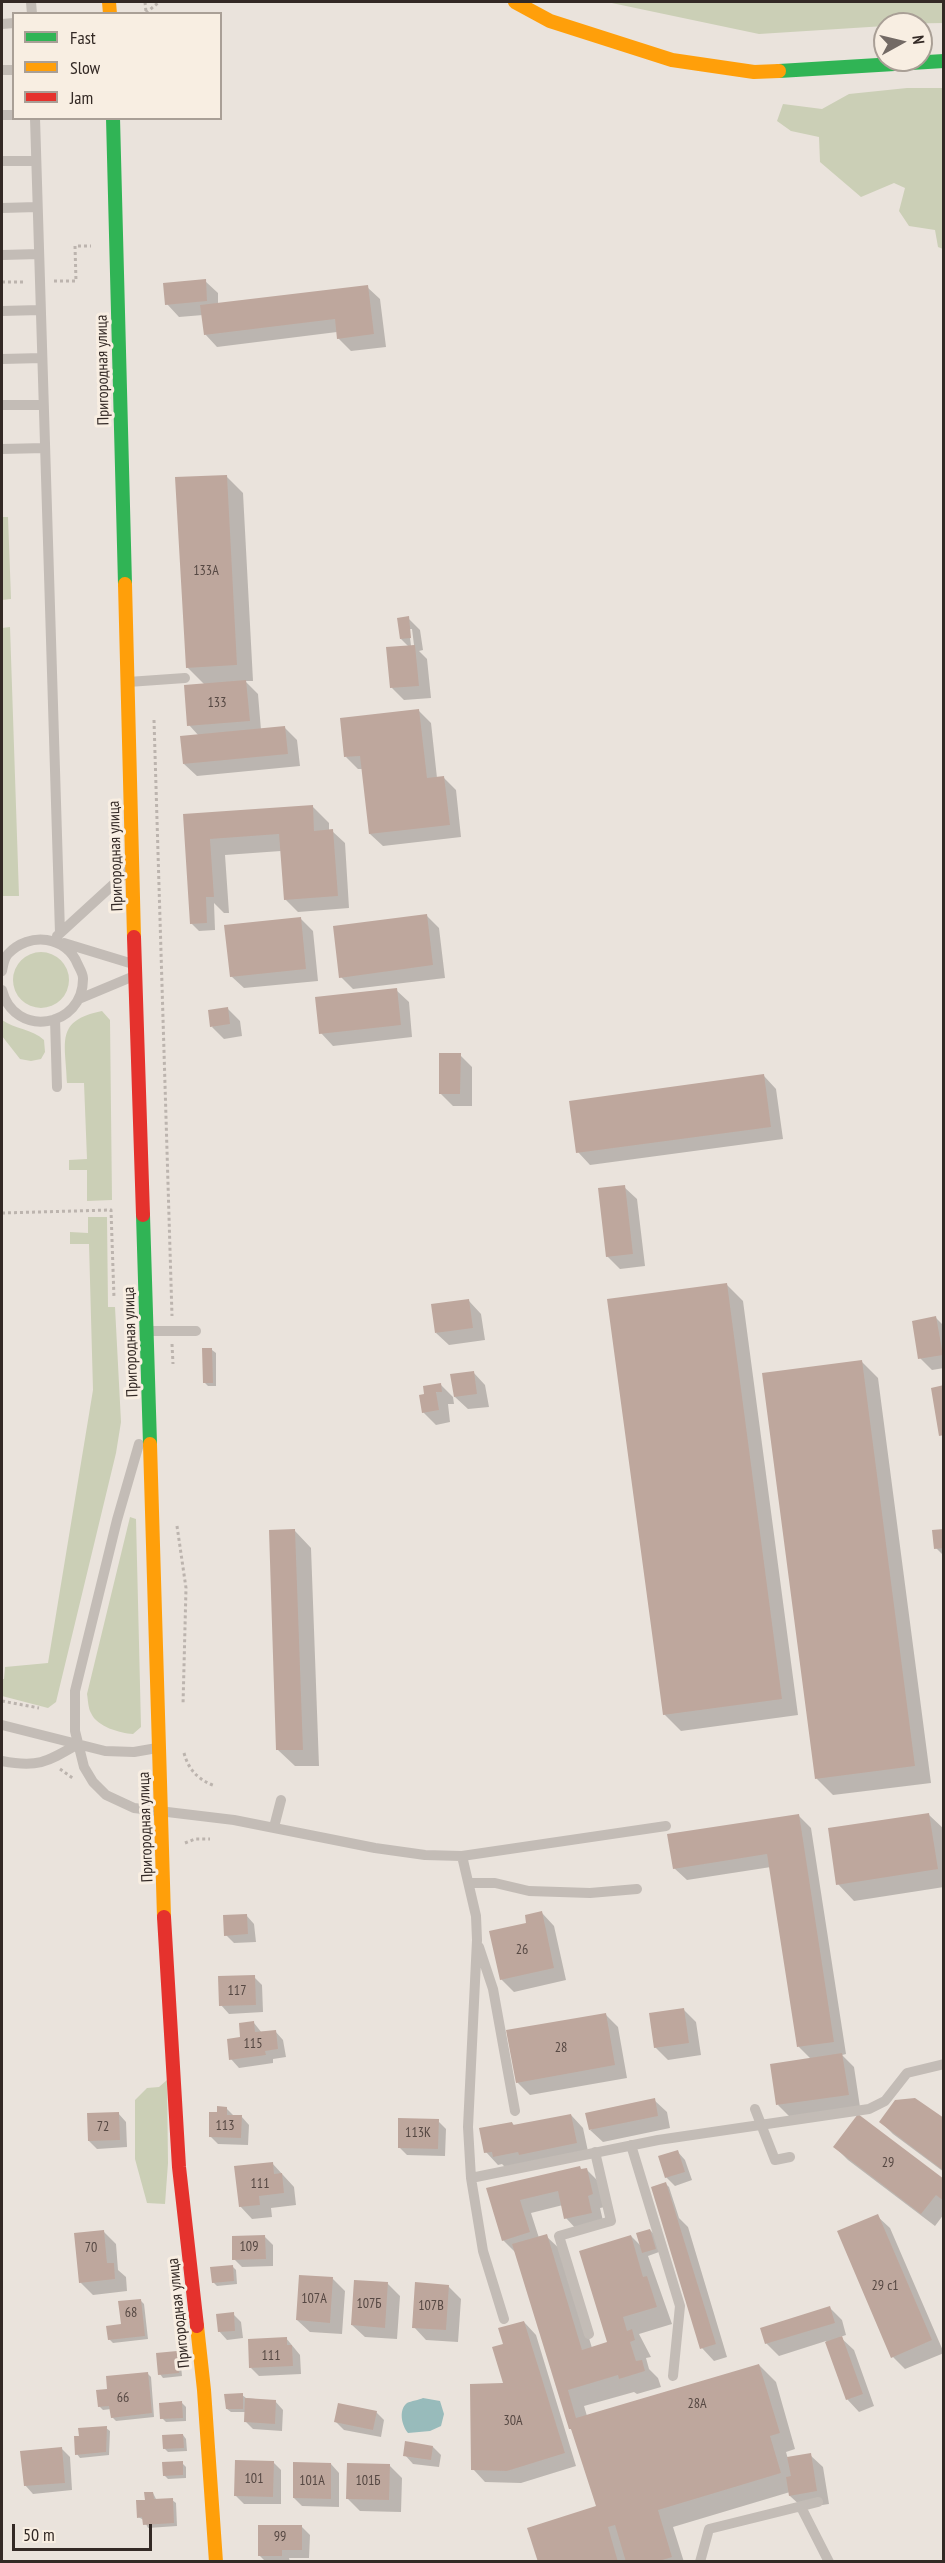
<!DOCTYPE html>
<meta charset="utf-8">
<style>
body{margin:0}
#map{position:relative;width:945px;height:2563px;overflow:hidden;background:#eae3dc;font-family:"PT Sans Narrow",sans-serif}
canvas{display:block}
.frame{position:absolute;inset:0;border:3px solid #332925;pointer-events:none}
.legend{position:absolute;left:12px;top:12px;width:210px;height:108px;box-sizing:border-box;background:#f8eee2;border:2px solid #a99f96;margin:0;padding:8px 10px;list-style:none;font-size:18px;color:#332925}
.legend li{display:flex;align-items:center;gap:12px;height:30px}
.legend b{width:30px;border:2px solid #a99f96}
.north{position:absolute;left:873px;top:12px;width:60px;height:60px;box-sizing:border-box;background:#f8eee2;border:2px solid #a99f96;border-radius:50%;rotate:82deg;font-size:16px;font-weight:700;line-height:24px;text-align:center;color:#332925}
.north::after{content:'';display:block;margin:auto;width:21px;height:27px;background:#736a65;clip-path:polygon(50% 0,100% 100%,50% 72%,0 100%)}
.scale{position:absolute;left:12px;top:2524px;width:140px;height:27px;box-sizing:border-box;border:3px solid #332925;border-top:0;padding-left:8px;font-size:18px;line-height:21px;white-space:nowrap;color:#332925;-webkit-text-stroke:4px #f8eee2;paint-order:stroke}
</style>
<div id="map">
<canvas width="945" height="2563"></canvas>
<div class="frame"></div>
<ul class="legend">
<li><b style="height:8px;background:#30b455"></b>Fast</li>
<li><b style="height:8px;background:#ff9f0a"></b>Slow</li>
<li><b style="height:8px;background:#e5322d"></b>Jam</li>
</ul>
<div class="north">N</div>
<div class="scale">50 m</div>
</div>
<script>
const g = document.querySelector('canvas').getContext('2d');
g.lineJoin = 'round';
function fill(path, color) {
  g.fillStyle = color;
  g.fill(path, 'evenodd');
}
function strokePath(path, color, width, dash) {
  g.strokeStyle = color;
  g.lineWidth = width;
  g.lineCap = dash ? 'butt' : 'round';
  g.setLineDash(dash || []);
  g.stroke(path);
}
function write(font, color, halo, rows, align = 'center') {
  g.font = font + ' "PT Sans Narrow",sans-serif';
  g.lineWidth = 6;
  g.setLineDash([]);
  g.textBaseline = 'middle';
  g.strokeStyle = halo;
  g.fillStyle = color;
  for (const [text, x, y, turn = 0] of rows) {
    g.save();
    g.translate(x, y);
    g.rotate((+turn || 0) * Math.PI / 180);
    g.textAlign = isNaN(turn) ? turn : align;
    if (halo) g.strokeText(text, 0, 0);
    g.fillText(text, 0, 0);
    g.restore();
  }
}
fill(new Path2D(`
 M607,2H943V23L885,24V26L759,34Z
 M907,88H943V249L938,247L935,230L909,226L899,211L905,188L894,183L861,197L820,162L819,137L791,131L777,121L783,104L822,109L849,94Z
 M2,517H8L11,599L2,600Z
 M10,627L19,896H2V628Z
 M13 980a28 28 0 1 1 56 0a28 28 0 1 1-56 0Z
 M102,1011L110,1020L112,1200L87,1201V1170H69V1160L87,1159L84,1083H67C66,1042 54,1021 102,1011Z
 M2,1020C15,1029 32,1029 44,1040L45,1052L41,1059L31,1061L20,1059L2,1036Z
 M88,1217H107L108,1307H115L121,1422L116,1453L56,1702L48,1708L2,1696V1679H4L5,1667L48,1663L93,1390L89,1244H70V1232L88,1233Z
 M130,1517L136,1519L141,1727L133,1734C120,1733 97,1727 91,1713C88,1708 88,1699 87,1694Z
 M167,2080L168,2163L165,2204L147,2203L135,2159V2100L147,2088L159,2087Z`), '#cbcfb6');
fill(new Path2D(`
 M423,2398L440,2401L444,2414L441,2426L430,2431L408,2433C402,2426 398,2410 407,2403C411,2401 419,2400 423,2398Z`), '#98bbbb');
fill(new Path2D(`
 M205,281L218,293V304L367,287L380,299L386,347L351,351L338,338L337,332L217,347L205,334L203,315L179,317L167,304Z
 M226,476L243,493L253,681H245L258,694L261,730L285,728L297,740L300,766L197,776L184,764L199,736L189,725L205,685L187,667Z
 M408,618L420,630L423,650L419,651L427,659L431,698L404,700L392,688L409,647L401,639ZM409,629H412L414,645L411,646Z
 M418,710L431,723L437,778H444L456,790L461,837L383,846L370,834L363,769H358L346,757Z
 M312,806L329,823V831H332L345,843L349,908L298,912L285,899L281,851L225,855L229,913H224L214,903L215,930L199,931L191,923L185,815Z
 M426,915L439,928L445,978L353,989L341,977Z
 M300,918L313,931L318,981L244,988L231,976Z
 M396,990L409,1002L412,1037L333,1046L321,1033Z
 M227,1008L240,1021L242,1036L224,1039L212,1027Z
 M460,1055L472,1067V1106H453L440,1093Z
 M764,1076L776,1089L783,1139L590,1165L578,1152Z
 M624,1187L637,1199L645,1266L620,1269L607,1256Z
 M726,1284L743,1301L798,1715L681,1731L664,1714Z
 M469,1301L481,1314L485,1340L449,1345L436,1333Z
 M936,1318L944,1326V1368L932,1370L920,1358Z
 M212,1350L216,1353V1386H208L204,1382Z
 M861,1361L878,1378L931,1783L833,1795L817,1779Z
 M473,1372L485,1385L489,1407L468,1409L455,1397Z
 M441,1385L453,1397L454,1404H448L450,1422L436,1425L423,1412Z
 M295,1531L311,1548L319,1766H295L278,1750Z
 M944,1531V1556L936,1548Z
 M798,1815L811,1828L846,2054L842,2055L854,2067L860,2107L790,2117L778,2105L811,2059L799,2047L771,1867L687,1880L674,1868Z
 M929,1815L944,1829V1887L854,1901L838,1884Z
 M542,1913L554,1926L566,1980L514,1992L501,1979L528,1924Z
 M246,1915L254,1924L256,1942L234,1943L226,1935Z
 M254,1977L262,1985L263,2012L229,2014L221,2005Z
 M683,2009L696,2022L701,2055L668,2060L655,2047Z
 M606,2015L618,2027L627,2078L530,2095L517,2082Z
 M254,2023L262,2033L275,2031L283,2040L286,2057L273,2059V2063L239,2068L231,2059L242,2038Z
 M654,2100L667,2112L670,2128L603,2142L590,2130Z
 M226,2108L234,2116H241L249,2125L248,2145L218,2144L210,2136L218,2114Z
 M118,2113L126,2122L127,2147L97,2149L89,2141Z
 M571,2115L583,2128L589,2156L507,2169L502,2164L498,2165L486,2152L512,2123L515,2126Z
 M944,2119V2172L893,2134L881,2122Z
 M438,2121L446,2129L445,2156L407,2155L399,2147Z
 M835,2147L944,2181V2214L935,2226L848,2160Z
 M677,2151L685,2160L692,2180L675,2186L666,2177Z
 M272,2163L294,2187L296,2205L271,2208L272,2217L252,2219L240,2206Z
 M586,2169L599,2182L605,2207L600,2208L604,2225L578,2231L566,2218L563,2205L531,2213L539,2238L546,2236L563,2252L592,2348L608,2343L631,2236L643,2248L650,2230L654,2234L659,2252L648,2256L672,2324L639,2334L651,2357L646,2358L649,2369L658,2378L661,2387L637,2394L634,2392L584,2406L587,2416L759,2365L776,2382L795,2449L786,2452L788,2459L810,2455L823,2467L829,2504L803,2508L790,2496V2492L673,2527L684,2562H539L598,2507L574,2432L570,2428L516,2253L503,2240L488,2190Z
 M666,2184L669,2187L679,2218L688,2227L727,2357L714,2361L702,2348Z
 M877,2216L890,2228L944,2353L905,2369L893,2357Z
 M104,2232L116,2244L118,2270L126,2277L127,2291L93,2295L80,2282Z
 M265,2237L273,2245V2266L242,2267L234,2259Z
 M232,2266L236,2270L237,2284L217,2286L213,2282Z
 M332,2278L345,2291L342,2334L310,2332L297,2320Z
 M387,2283L400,2296L397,2339L365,2337L352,2325Z
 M448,2286L461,2299L458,2342L426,2340L414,2327Z
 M140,2300L144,2304L148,2339L113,2343L109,2339Z
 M830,2308L842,2320L846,2335L840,2337L854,2350L874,2406L859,2412L847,2399L826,2341L779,2356L766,2343Z
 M233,2314L241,2322L243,2338L227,2340L219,2331Z
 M524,2322L536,2335L576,2466L521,2483L485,2482L473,2469L505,2385V2345Z
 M286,2338L300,2355L301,2374L259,2376L251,2368Z
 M176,2353L180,2356L182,2376L163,2378L160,2374Z
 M147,2373L151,2377L154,2417L116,2421L112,2417L111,2409L103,2410L99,2406L108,2390Z
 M242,2395L246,2398L275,2401L283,2410L282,2431L253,2429L245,2421L246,2412H231L227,2409Z
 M182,2403L186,2407V2421L166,2422L162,2418Z
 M376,2412L384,2420L381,2437L344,2430L336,2422Z
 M106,2428L110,2431L109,2455L80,2458L77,2454Z
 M183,2435L186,2439L187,2451L168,2452L164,2448Z
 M433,2447L441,2455L439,2467L413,2464L405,2455Z
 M62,2449L70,2457L72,2490L33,2494L25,2485Z
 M273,2462L281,2470V2504H244L236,2496Z
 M182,2463L186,2467V2478L168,2479L164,2475Z
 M331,2464L339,2473V2507L302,2506L294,2498Z
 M389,2465L402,2478L401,2512L360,2511L348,2499Z
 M153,2493L157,2501L172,2500L176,2503L177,2526L148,2528L144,2520L138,2517Z
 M301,2526L310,2535L309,2558H289L290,2562H266L259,2555Z`), '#0003');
fill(new Path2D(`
 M206,279L207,301L165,305L163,283Z
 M368,285L374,334L337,339L335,319L204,335L200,305Z
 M227,475L237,665L186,668L175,477Z
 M409,616L411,638L400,639L397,618Z
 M415,645L419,686L390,688L386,647Z
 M246,680L250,721L187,726L184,685Z
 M419,709L427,778L444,776L450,825L369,834L360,756L344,757L340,718Z
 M285,726L288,754L183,764L180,736Z
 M313,805L314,831L333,829L338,896L284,900L279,834L210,839L214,897H206L207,923L190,924L183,814Z
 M427,914L433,965L339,978L333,926Z
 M301,917L306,969L230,977L224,925Z
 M397,988L401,1025L319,1034L315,997Z
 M228,1007L230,1024L210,1027L208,1010Z
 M439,1053H461L460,1094H439Z
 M764,1074L771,1127L576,1153L569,1101Z
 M625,1185L633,1254L606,1257L598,1188Z
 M727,1283L782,1699L663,1715L607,1299Z
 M469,1299L473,1328L435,1333L431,1304Z
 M936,1316L943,1355L918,1359L912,1321Z
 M202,1348H212L213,1383H203Z
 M862,1360L915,1766L815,1779L762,1373Z
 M474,1371L477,1394L454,1397L450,1374Z
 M441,1383L442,1392H436L439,1410L422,1413L419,1395L424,1394L423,1386Z
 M944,1385V1435L939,1436L931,1388Z
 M295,1529L303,1750H276L269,1530Z
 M944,1529V1548L934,1549L932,1530Z
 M929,1813L938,1869L836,1885L828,1828Z
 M799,1814L834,2042L797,2047L767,1854L673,1869L667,1834Z
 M542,1911L554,1968L500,1980L489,1931L526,1923L525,1915Z
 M247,1914L248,1934L224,1936L223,1915Z
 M255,1975L256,2005L219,2006L218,1976Z
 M684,2008L689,2043L654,2048L649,2013Z
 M606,2013L615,2065L516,2083L506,2030Z
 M254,2021L255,2032L276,2030L278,2049L265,2051L266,2055L229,2060L227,2039L240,2037L239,2023Z
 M842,2053L849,2095L776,2105L770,2064Z
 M655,2098L658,2116L589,2130L585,2113Z
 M915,2098L944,2118V2171L879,2122L895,2100Z
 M217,2106L227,2107V2115H242L241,2138L209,2137V2112H217Z
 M119,2112L120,2140L88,2141L87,2113Z
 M571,2114L577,2143L519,2155L518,2152L493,2157L492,2152L484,2153L479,2128L512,2122L513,2125Z
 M858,2114L944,2179V2201L936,2195L921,2214L833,2147Z
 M398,2118L439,2119L438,2149L398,2148Z
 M678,2150L685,2172L665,2178L658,2156Z
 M273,2162L274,2174L282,2173L284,2193L259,2196L260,2205L239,2207L234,2166Z
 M580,2166L581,2169L587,2168L593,2194L588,2196L592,2213L564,2219L558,2191L520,2200L530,2232L502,2241L486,2188Z
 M666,2182L716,2344L700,2349L651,2187Z
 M878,2214L932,2340L891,2358L837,2231Z
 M650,2229L656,2249L642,2253L636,2233Z
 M104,2230L107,2263H114L115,2279L79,2283L74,2233Z
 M547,2234L582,2350L607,2342L579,2251L631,2235L643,2277L647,2276L657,2307L623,2317L627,2331L632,2329L635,2340L630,2342L636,2361L642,2360L645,2371L619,2379L618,2375L568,2390L576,2418L759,2364L780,2433L770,2436L781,2473L658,2510L672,2557L656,2562H626L615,2525L608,2527L618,2562H538L527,2528L596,2506L571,2429H569L512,2244Z
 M265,2235L266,2259L232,2260V2236Z
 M233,2265L234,2281L212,2283L210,2267Z
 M299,2275L333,2277L330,2323L296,2320Z
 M354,2280L388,2282L385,2328L351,2325Z
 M415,2282L449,2285L446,2330L412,2328Z
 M141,2299L145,2336L108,2340L106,2326L121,2324L118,2301Z
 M830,2306L835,2323L765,2344L760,2328Z
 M234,2312L235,2331L218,2332L216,2314Z
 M524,2321L565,2453L507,2471L471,2470L470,2384L503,2383L492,2347L503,2344L498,2328Z
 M842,2336L863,2394L846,2400L825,2342Z
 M287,2337V2345H292L293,2366L249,2368L248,2339Z
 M177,2351L179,2373L158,2375L156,2353Z
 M148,2372L152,2413L111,2418L109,2406L98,2407L96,2390L107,2389L106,2376Z
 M243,2393V2409H226L224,2394Z
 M245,2398L276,2400L275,2424L244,2422Z
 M182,2401L183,2418L160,2419L159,2403Z
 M338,2403L377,2411L373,2430L334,2422Z
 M107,2426L106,2452L75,2455L74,2436H79L78,2428Z
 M181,2434H183L184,2448L163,2449L162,2435Z
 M405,2441L433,2446L431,2460L403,2456Z
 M62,2447L65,2483L24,2486L20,2451Z
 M811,2453L817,2491L789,2496L786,2477L791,2476L787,2457Z
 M235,2460L274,2461L273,2497L234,2496Z
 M183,2461V2475L163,2476L162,2462Z
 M293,2462L331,2463V2499L293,2498Z
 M347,2463L390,2464L389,2500L346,2499Z
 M144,2492H153L154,2499L173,2498L174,2523L143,2525L142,2517L137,2518L136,2500H145Z
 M258,2525H302V2550H282V2556H258Z`), '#bea79d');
strokePath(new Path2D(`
 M145,2L146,12
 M146,13L159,2
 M54,281H76L75,246H91
 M2,282H26
 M154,720L172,1316
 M2,1213L111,1210L114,1298
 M172,1344L173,1364
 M177,1526L186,1588L183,1705
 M2,1701L39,1708
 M184,1753C189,1771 199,1780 215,1786
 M60,1769L74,1779
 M185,1843L195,1839H210`), '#bcb4ae', 3, [3, 3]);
strokePath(new Path2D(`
 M31,2L32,14
 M2,24L14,23
 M2,70H14
 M2,115H14
 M35,118L60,933
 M2,161H36
 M2,208L37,207
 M2,255L39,254
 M2,311L40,310
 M2,359L42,358
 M2,405H43
 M2,449L45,448
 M128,682L185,678
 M57,936L128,871
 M64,943L133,964
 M2,971C3,966 4,958 8,954C29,931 67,936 78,965C80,969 83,974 83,978C84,1028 14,1039 2,990
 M79,999L134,976
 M55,1019L57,1087
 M148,1331H196
 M139,1444L117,1520L75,1691V1731L84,1767L93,1782L106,1795L134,1808L234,1820L375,1848L425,1855L462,1856L666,1826
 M2,1725L105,1751L134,1752L157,1748
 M2,1761C38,1768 47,1762 78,1744
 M274,1827L281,1800
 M462,1856L476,1916L477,1940L468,2127L471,2178L483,2251L504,2319
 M469,1883H495L529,1891L590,1893L637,1889
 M479,1947L493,1989L515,2111
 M755,2109L775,2160L790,2157
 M631,2145L680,2306L673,2376
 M471,2178L658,2140L869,2109L885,2101L907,2073L944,2064
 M589,2334L559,2236L611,2221L595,2152
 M801,2507L829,2562
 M700,2562L709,2529L818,2502`), '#c3bcb6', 10);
strokePath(new Path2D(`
 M779,71L944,61
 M113,118L125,584
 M143,1215L150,1444`), '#30b455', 14);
strokePath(new Path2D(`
 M109,2L110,14
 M515,2L550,21L672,60L754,72L779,71
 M125,584L134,937
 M150,1444L164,1917
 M197,2326L204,2390L216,2562`), '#ff9f0a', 14);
strokePath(new Path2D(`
 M134,937L143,1215
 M164,1917L179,2167L197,2326`), '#e5322d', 14);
write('14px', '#564843', null, [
 ["133А",206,571],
 ["133",217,703],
 ["26",522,1950],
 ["117",237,1991],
 ["115",253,2044],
 ["28",561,2048],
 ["113",225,2126],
 ["72",103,2127],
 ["113К",418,2133],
 ["29",888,2163],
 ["111",260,2184],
 ["109",249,2247],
 ["70",91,2248],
 ["29 с1",885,2286],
 ["107А",314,2299],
 ["107Б",369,2304],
 ["107В",431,2306],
 ["68",131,2313],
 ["111",271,2356],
 ["66",123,2398],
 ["28А",697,2404],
 ["30А",513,2421],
 ["101",254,2479],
 ["101А",312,2481],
 ["101Б",368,2481],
 ["99",280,2537]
]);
write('16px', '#332925', '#f8eee2', [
 ["Пригородная улица",103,370,-91],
 ["Пригородная улица",116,856,-92],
 ["Пригородная улица",131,1342,-92],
 ["Пригородная улица",146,1827,-92],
 ["Пригородная улица",179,2313,-96]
]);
</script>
